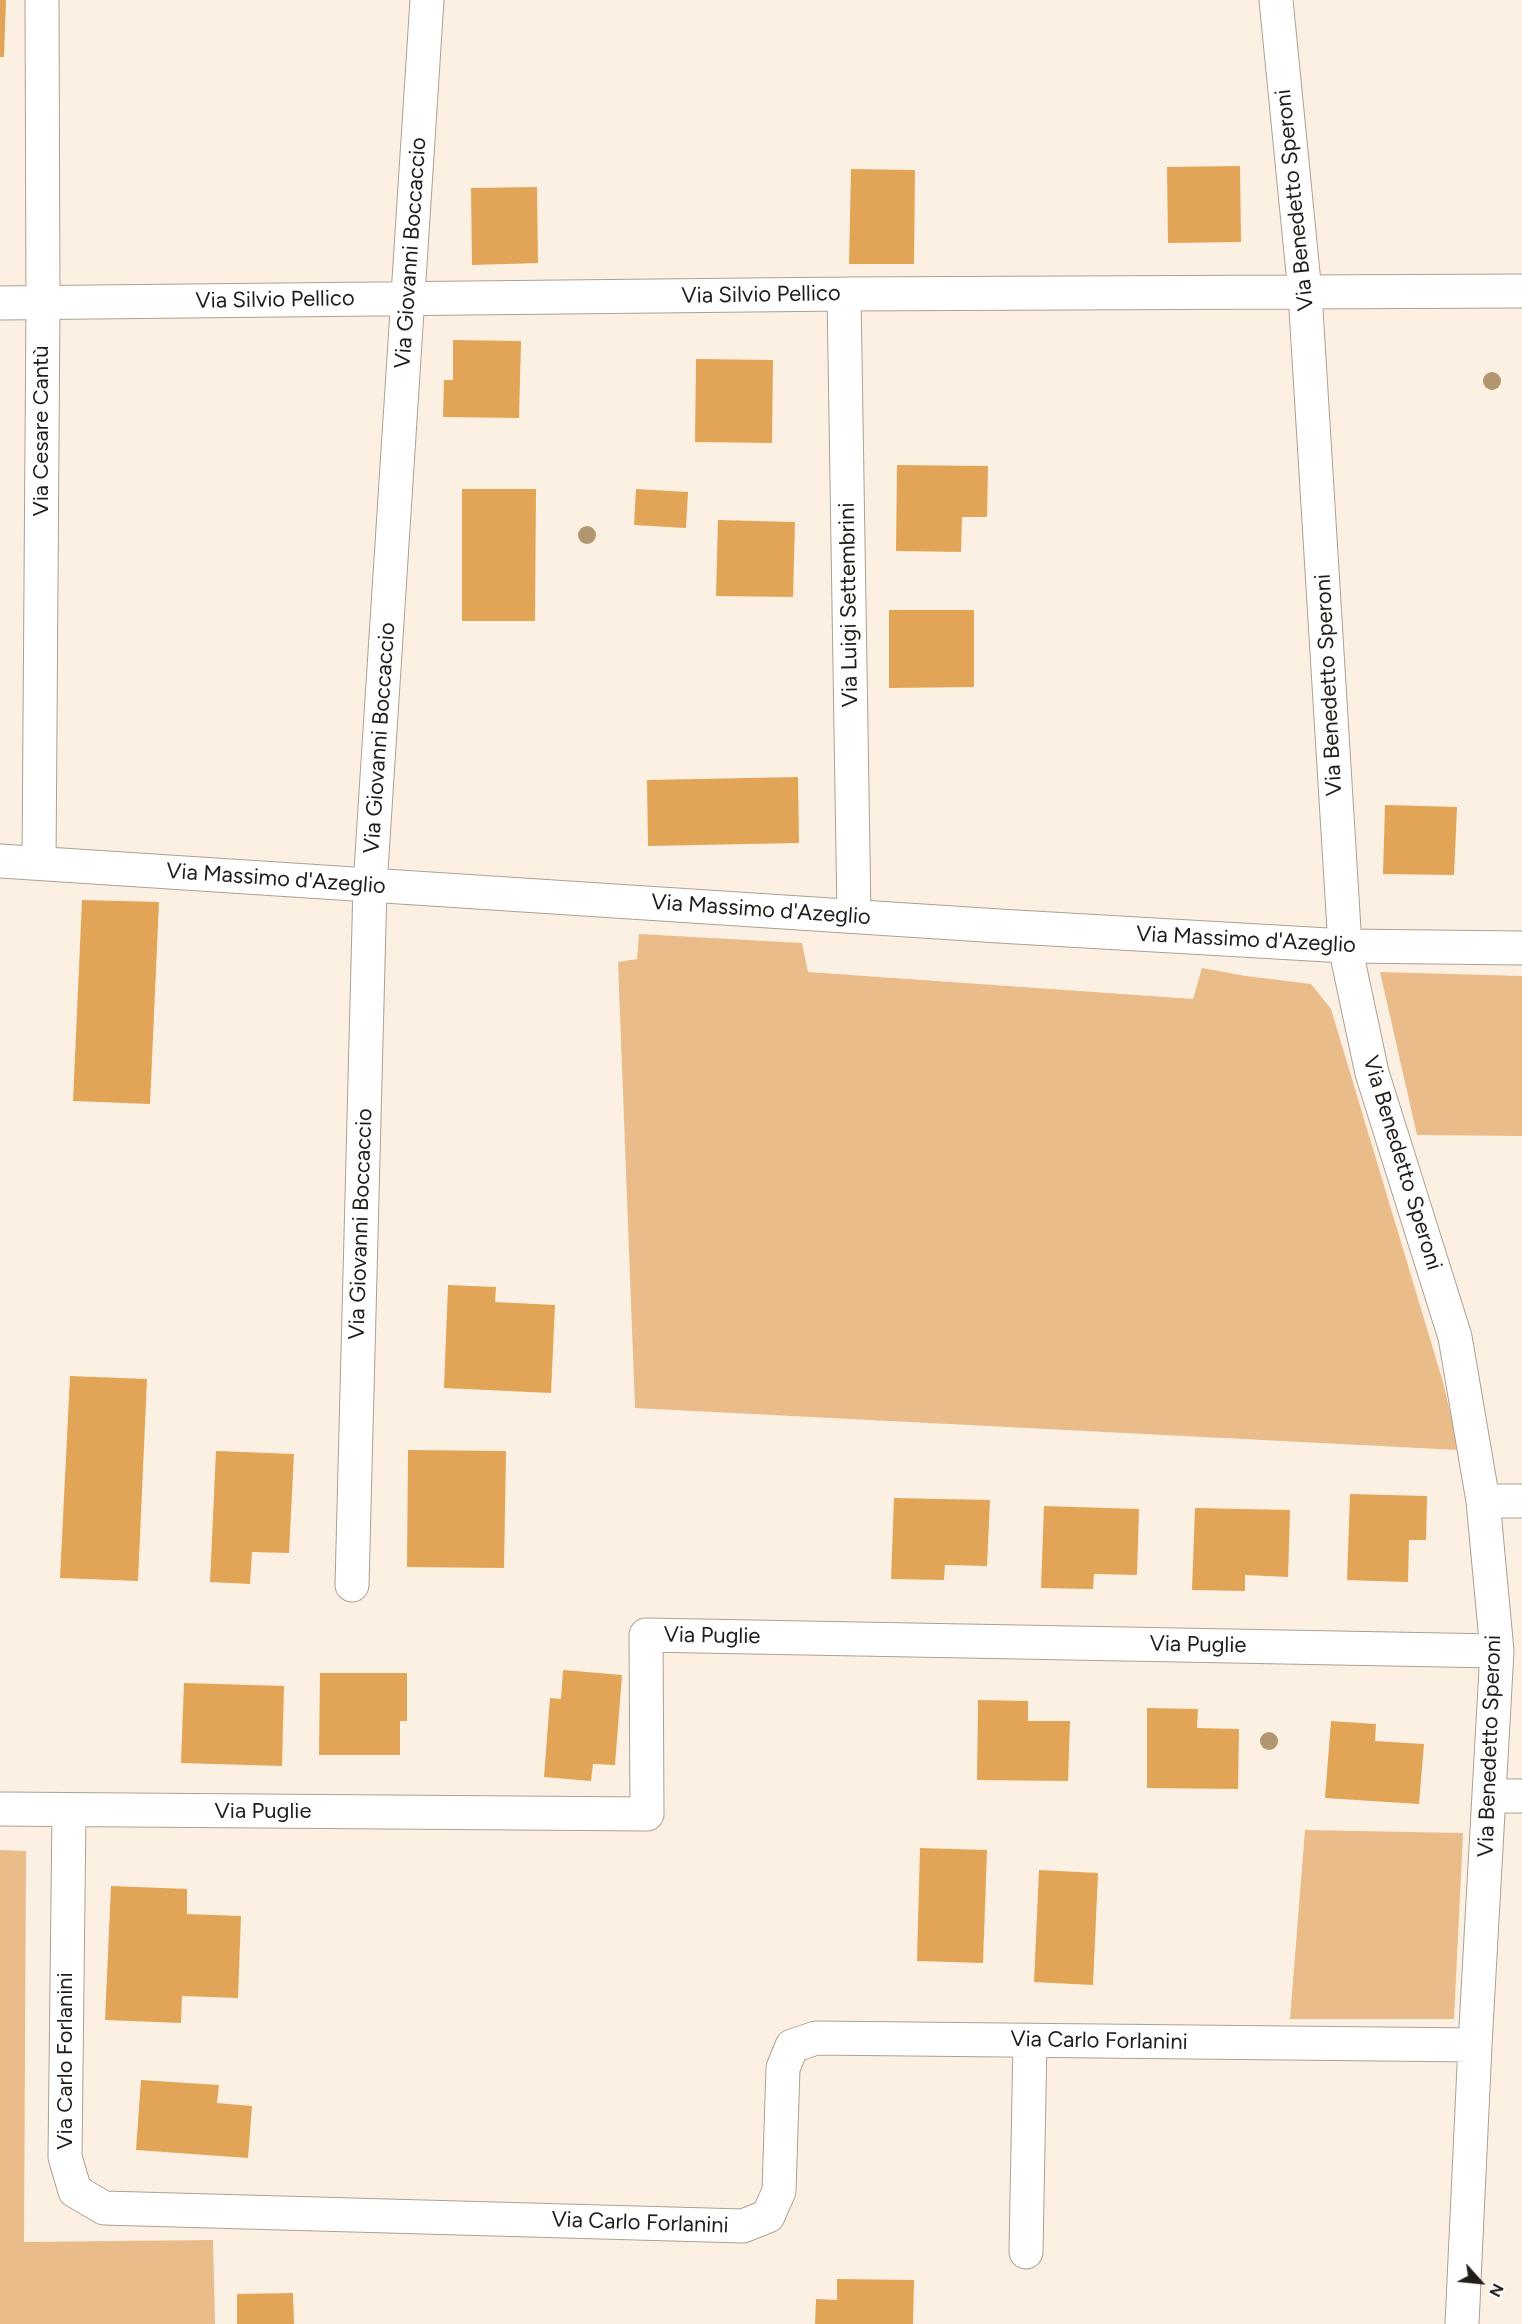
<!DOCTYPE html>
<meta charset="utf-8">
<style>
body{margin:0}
#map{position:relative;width:1522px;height:2324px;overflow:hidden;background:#fcf0e2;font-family:Figtree,sans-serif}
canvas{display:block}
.north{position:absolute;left:1450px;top:2252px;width:60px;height:60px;-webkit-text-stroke:4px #fff;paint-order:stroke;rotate:117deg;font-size:16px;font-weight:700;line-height:24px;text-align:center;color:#211d18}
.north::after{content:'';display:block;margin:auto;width:21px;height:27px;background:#211d18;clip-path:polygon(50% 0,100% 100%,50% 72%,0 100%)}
</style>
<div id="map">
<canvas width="1522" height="2324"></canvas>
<div class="north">N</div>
</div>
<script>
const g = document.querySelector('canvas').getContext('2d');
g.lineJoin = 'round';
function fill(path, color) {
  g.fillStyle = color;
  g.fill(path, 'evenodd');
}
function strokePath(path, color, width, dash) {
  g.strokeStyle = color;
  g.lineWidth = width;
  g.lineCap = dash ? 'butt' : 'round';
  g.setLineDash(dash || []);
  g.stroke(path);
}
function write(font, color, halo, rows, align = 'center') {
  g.font = font + ' Figtree,sans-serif';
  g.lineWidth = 5;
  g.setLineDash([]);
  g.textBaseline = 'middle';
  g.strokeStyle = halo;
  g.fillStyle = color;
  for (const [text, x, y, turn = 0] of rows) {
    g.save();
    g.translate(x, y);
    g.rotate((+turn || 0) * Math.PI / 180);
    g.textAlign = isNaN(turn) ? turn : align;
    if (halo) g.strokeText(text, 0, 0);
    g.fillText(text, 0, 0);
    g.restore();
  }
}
fill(new Path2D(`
 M639,934L802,943L808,972L1193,999L1202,968L1246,976L1311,984L1331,1009L1443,1382L1459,1450L635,1408L618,962L637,959Z
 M1380,972L1522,976V1136L1417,1135Z
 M1305,1830L1463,1833L1454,2019H1290Z
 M0,1850L26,1851L24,2242L213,2240L215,2324H0Z`), '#e9bc89');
fill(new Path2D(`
 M0,0H6L4,57H0Z
 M1240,166L1241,242L1168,243L1167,167Z
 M851,169L915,170L914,264H849Z
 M537,187L538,263L472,265L471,188Z
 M453,340L521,341L519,418L443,417L444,380H453Z
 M696,359L773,360L772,443L695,442Z
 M897,465L988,466L987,517H962L961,552L896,551Z
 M462,489H536L535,621H462Z
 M636,489L688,492L686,528L634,525Z
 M718,520L795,522L793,597L716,596Z
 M889,610H974V687L889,688Z
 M798,777L799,843L648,846L647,780Z
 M1385,805L1457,807L1454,875L1383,874Z
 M82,900L159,902L150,1104L73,1101Z
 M448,1285L496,1287L495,1302L555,1305L551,1393L444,1388Z
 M70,1376L147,1379L138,1581L60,1578Z
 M408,1450L506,1451L504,1568L407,1567Z
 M216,1451L294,1454L289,1553L252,1552L250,1584L210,1582Z
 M1350,1494L1427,1496L1426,1540H1409L1408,1582L1347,1580Z
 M894,1498L990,1500L987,1566L945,1565L944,1580L891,1579Z
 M1044,1506L1139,1509L1137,1575L1094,1574L1093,1589L1041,1588Z
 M1195,1508L1290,1510L1288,1577L1245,1575V1591L1192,1590Z
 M563,1670L622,1675L615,1765L593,1764L591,1781L544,1777L550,1698L561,1699Z
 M320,1673H407V1721H400V1755H319Z
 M184,1683L284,1686L282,1766L181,1763Z
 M978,1700L1028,1701V1721H1070L1068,1781L977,1780Z
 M1147,1708L1198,1709L1197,1728L1239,1729L1238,1789L1147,1788Z
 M1331,1721L1376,1724L1375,1741L1424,1744L1419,1804L1325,1798Z
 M920,1848L987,1850L983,1963L917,1961Z
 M1039,1870L1098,1873L1093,1985L1034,1982Z
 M111,1886L187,1889V1914L241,1916L238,1998L182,1996L181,2023L105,2020Z
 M141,2080L219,2085L217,2103L252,2106L248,2158L136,2150Z
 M837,2279L914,2280L913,2324H815L816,2299L837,2300Z
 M293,2293L294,2324H237V2294Z`), '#e2a457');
const minor = new Path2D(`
 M1276,0L1305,293L1345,946L1372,1073L1455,1337L1483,1501L1497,1651L1475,2045L1462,2324
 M844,294L854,916
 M0,303L844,294L1522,291
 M0,861L999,926L1345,946L1522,948
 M39,862L43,303L42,0
 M1483,1501H1522
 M352,1585L370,886L427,0
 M1490,1796H1522
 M0,1809L647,1814L646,1635L1497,1651
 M69,1811L65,2157L75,2191L104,2208L743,2226L768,2216L779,2191L783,2068L792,2046L816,2038L1475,2045
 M1026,2252L1030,2041`);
strokePath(minor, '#aca094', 35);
strokePath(minor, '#fff', 33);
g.fillStyle = '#b29670';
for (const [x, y] of [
 [1492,381],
 [587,535],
 [1269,1741]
]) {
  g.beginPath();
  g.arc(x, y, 9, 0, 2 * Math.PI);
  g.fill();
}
write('22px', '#211d18', '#fff', [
 ["Via Benedetto Speroni",1295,200,-96],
 ["Via Giovanni Boccaccio",411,253,-86],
 ["Via Silvio Pellico",761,295,-1],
 ["Via Silvio Pellico",275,300,-1],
 ["Via Cesare Cantù",42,431,-90],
 ["Via Luigi Settembrini",849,605,-91],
 ["Via Benedetto Speroni",1329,685,-93],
 ["Via Giovanni Boccaccio",380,738,-86],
 ["Via Massimo d'Azeglio",276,879,4],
 ["Via Massimo d'Azeglio",761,910,4],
 ["Via Massimo d'Azeglio",1246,940,3],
 ["Via Benedetto Speroni",1402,1163,73],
 ["Via Giovanni Boccaccio",361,1224,-88],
 ["Via Puglie",712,1636,1],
 ["Via Puglie",1198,1645,1],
 ["Via Benedetto Speroni",1490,1746,-88],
 ["Via Puglie",263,1812],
 ["Via Carlo Forlanini",1099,2041,1],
 ["Via Carlo Forlanini",66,2061,-90],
 ["Via Carlo Forlanini",640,2223,2]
]);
</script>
